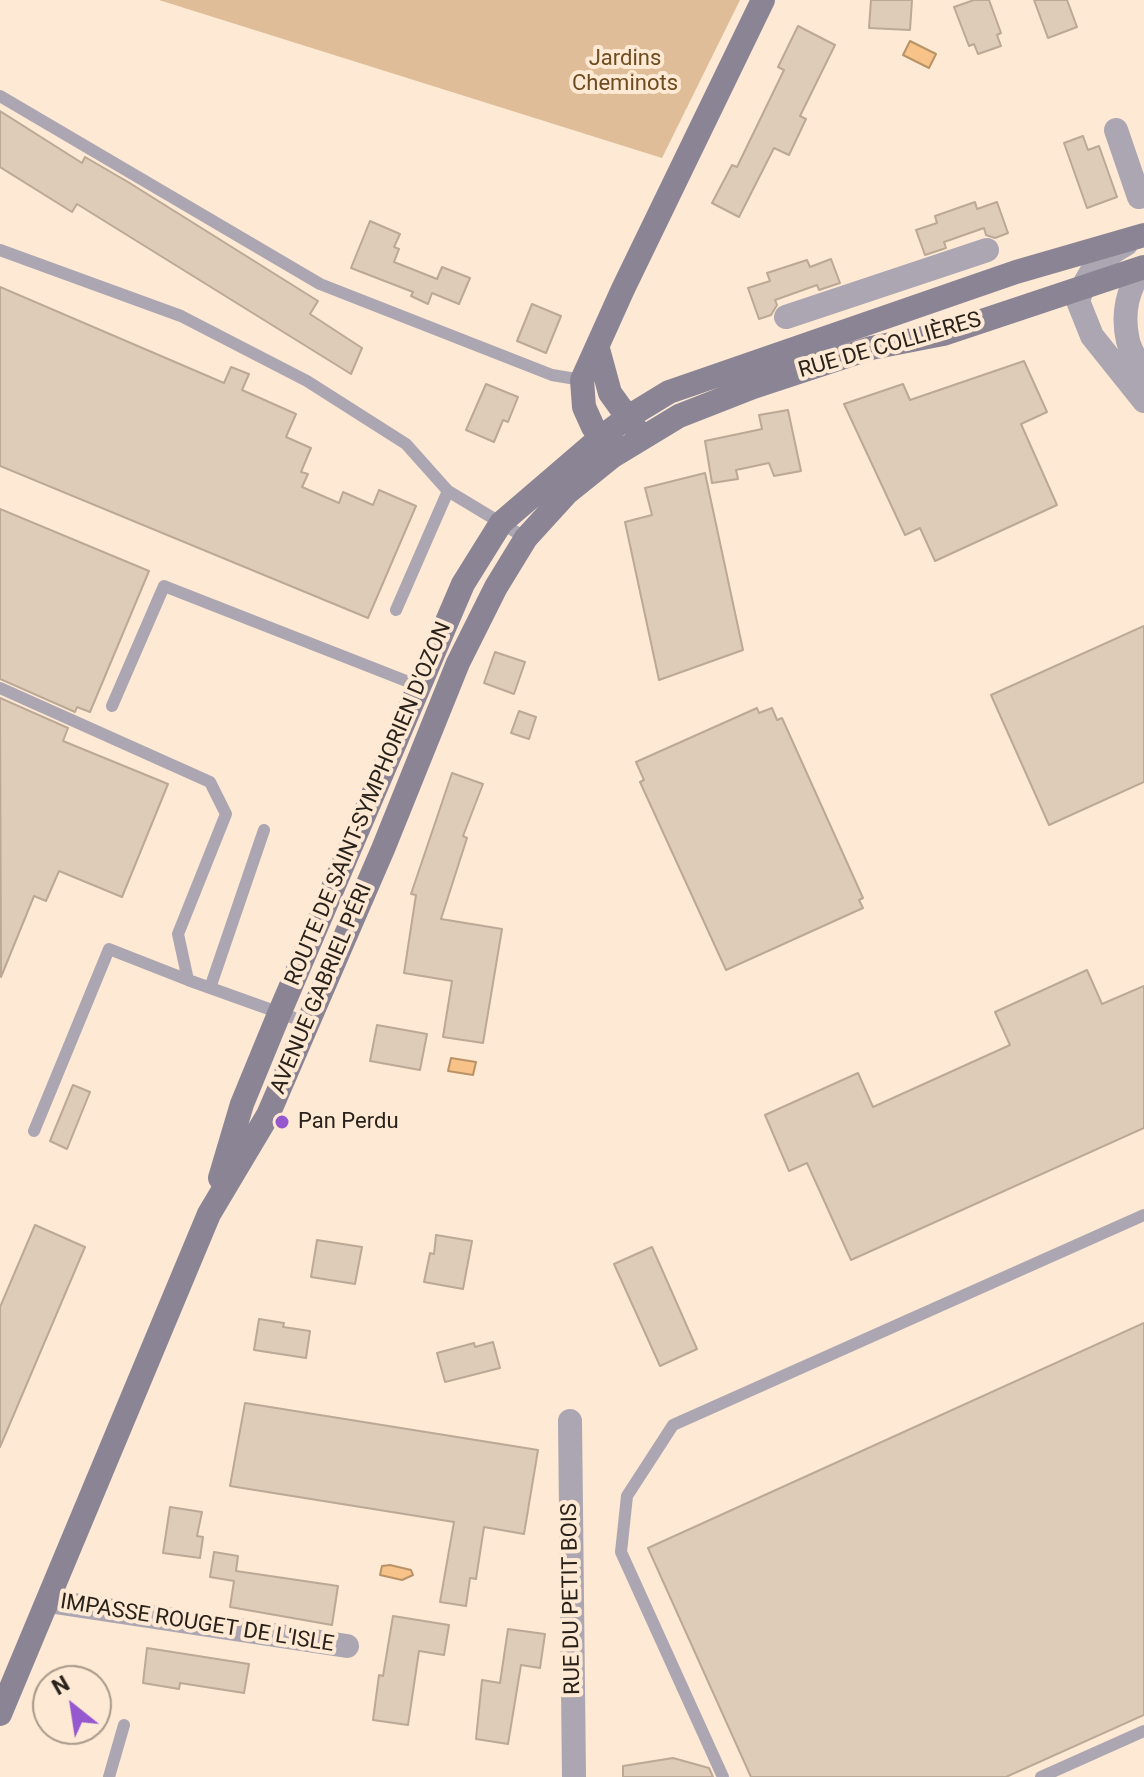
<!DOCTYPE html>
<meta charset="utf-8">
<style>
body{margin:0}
#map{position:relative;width:1144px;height:1777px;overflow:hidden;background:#fde9d4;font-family:Roboto,sans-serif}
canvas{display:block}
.north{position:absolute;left:32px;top:1665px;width:80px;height:80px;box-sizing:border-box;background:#fde9d4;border:2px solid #a8998a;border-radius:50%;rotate:330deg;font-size:22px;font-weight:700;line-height:32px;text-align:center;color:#29221a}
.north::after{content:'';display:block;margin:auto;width:28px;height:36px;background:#9658ce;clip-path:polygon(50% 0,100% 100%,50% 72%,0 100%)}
</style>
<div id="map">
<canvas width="1144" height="1777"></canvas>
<div class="north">N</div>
</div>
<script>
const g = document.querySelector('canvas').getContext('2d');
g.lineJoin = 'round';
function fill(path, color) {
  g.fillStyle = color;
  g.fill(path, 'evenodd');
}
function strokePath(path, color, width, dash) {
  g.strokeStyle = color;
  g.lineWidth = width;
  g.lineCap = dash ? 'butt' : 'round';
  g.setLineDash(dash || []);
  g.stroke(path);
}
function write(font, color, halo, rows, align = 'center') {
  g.font = font + ' Roboto,sans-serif';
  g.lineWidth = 8;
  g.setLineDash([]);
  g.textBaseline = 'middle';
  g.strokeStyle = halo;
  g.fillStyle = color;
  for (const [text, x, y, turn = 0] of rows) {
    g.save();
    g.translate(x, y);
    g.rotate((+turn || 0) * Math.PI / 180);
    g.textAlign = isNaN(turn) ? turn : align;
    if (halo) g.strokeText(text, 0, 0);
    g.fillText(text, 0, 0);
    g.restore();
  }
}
fill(new Path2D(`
 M159,0H740L662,158Z`), '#debd98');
const water = new Path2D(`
 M910,41L936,54L929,68L903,55Z
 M451,1058L476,1062L473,1075L448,1071Z
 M390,1565L411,1570L413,1575L402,1580L380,1575L382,1566Z`);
fill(water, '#f7c388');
strokePath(water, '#b99367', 2);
const building = new Path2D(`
 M871,0H912L910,30L869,28Z
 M974,0H989L1001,33L997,35L1001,46L978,54L974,44L969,46L954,7Z
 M1034,0H1067L1077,27L1048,38Z
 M798,26L835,45L800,116L806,119L789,155L774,148L739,217L712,203L732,165L737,167L784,70L778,67Z
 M0,111L82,163L85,157L128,182L318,301L310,314L362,348L351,374L77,204L72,212L0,167Z
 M1083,136L1088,150L1099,146L1117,197L1087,208L1064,143Z
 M975,202L977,209L997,202L1008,233L995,238L986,235L984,228L944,242L946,248L925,255L916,230L937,223L935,216Z
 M370,221L400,234L394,247L399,249L394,262L437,279L442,267L470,278L459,304L432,293L428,304L411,296L413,292L351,268Z
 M831,259L840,283L819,290L817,285L775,300L777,305L771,315L759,319L748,288L770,281L767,273L807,260L810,267Z
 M0,287L224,383L231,367L249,374L242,390L296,414L286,437L311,448L301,472L308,474L302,487L339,503L343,492L373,505L379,490L416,506L368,618L0,466Z
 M532,304L561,316L546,353L517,341Z
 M1024,361L1047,412L1021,424L1057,505L935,561L920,528L905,535L844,404L903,384L910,400Z
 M486,384L518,397L508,422L503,420L494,442L466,430Z
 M788,410L801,471L774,476L769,463L736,470L738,479L712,483L705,441L762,429L759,415Z
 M705,473L743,650L659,680L625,522L652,515L645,488Z
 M0,509L149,571L90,712L77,707L75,712L0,679Z
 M1144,626V782L1049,825L991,695Z
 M495,652L525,662L514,694L484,683Z
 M0,698L68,728L63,741L168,784L122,897L59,871L46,901L34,896L1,977Z
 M757,708L759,713L772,708L777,720L782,718L863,898L859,900L863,908L726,970L640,782L644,780L636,762Z
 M519,711L536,717L529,739L511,733Z
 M452,773L483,784L463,836L467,838L441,919L502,929L483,1043L443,1037L452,981L404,973L416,895L411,894Z
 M1087,970L1102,1004L1144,986V1128L851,1260L807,1163L789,1171L765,1115L858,1073L873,1107L1010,1045L995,1012Z
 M377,1025L427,1034L420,1070L370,1061Z
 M73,1085L90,1092L67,1149L50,1141Z
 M35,1225L85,1247L0,1447V1307Z
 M436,1235L472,1241L463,1289L424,1282L430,1253L434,1254Z
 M317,1240L362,1247L355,1284L311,1277Z
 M652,1247L697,1349L660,1366L614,1264Z
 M259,1319L284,1323L283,1327L310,1331L306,1358L254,1350Z
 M1144,1323V1715L1006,1777H751L648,1548Z
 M493,1342L500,1368L445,1382L437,1353L474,1343L475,1347Z
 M245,1403L538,1450L524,1534L484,1527L476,1579L470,1578L466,1606L440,1602L454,1522L230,1486Z
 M170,1507L202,1512L197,1536L203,1537L200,1558L163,1553Z
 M214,1552L238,1556L236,1571L338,1586L332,1625L230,1607L234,1581L210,1577Z
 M393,1616L449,1625L444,1655L419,1651L408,1725L373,1720L379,1675L383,1676Z
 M508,1629L545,1634L540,1668L521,1665L508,1744L476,1739L482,1680L500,1683Z
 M147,1648L249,1664L244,1693L180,1683L179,1689L143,1683Z
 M673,1758L709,1768L713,1777H623V1766Z`);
fill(building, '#dfccb8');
strokePath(building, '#bba895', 2);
strokePath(new Path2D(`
 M0,96L320,284L552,375L582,380
 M0,250L181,316L307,381L406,444L448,491L526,538
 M396,610L448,491
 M0,688L210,782L226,814L178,934L188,980L308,1023
 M112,706L164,586L419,686
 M210,988L264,830
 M34,1131L109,949L188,980
 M109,1777L124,1725
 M723,1777L621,1552L627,1496L673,1425L1144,1215
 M1041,1777L1144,1731`), '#aba6b1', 12);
strokePath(new Path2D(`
 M1116,130L1139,197L1144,196
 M1126,244C1098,260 1088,270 1078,301L1092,336L1144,401
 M1143,268C1127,289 1122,315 1128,341C1131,353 1140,365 1144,376
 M786,317L987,250
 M570,1421L574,1777
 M48,1601L347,1646`), '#aba6b1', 24);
strokePath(new Path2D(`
 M598,349L610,393L636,429
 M608,450L593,427L584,407L582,380L623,289L763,0
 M220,1178L242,1104L279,1014L463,584L501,523L600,438L628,417L669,392L1016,272L1144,235
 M0,1714L209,1214L268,1115L383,849L458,663L496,587L526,538L567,493L613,456L679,416L753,387L871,348L943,334L1144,267`), '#8b8494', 24);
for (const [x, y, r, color] of [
 [282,1122,8,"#9658ce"]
]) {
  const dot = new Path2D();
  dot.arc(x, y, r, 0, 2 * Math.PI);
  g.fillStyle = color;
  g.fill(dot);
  strokePath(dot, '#fde9d4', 3);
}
write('22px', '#6f4c20', '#fde9d4', [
 ["Jardins",625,59],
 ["Cheminots",625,84]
]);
write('22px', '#29221a', '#fde9d4', [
 ["RUE DE COLLIÈRES",890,346,-16],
 ["ROUTE DE SAINT-SYMPHORIEN D'OZON",369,804,-67],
 ["AVENUE GABRIEL PÉRI",322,989,-67],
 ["RUE DU PETIT BOIS",572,1599,-91],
 ["IMPASSE ROUGET DE L'ISLE",197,1624,9]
]);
write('22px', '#29221a', '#fde9d4', [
 ["Pan Perdu",298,1122]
], 'left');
</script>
